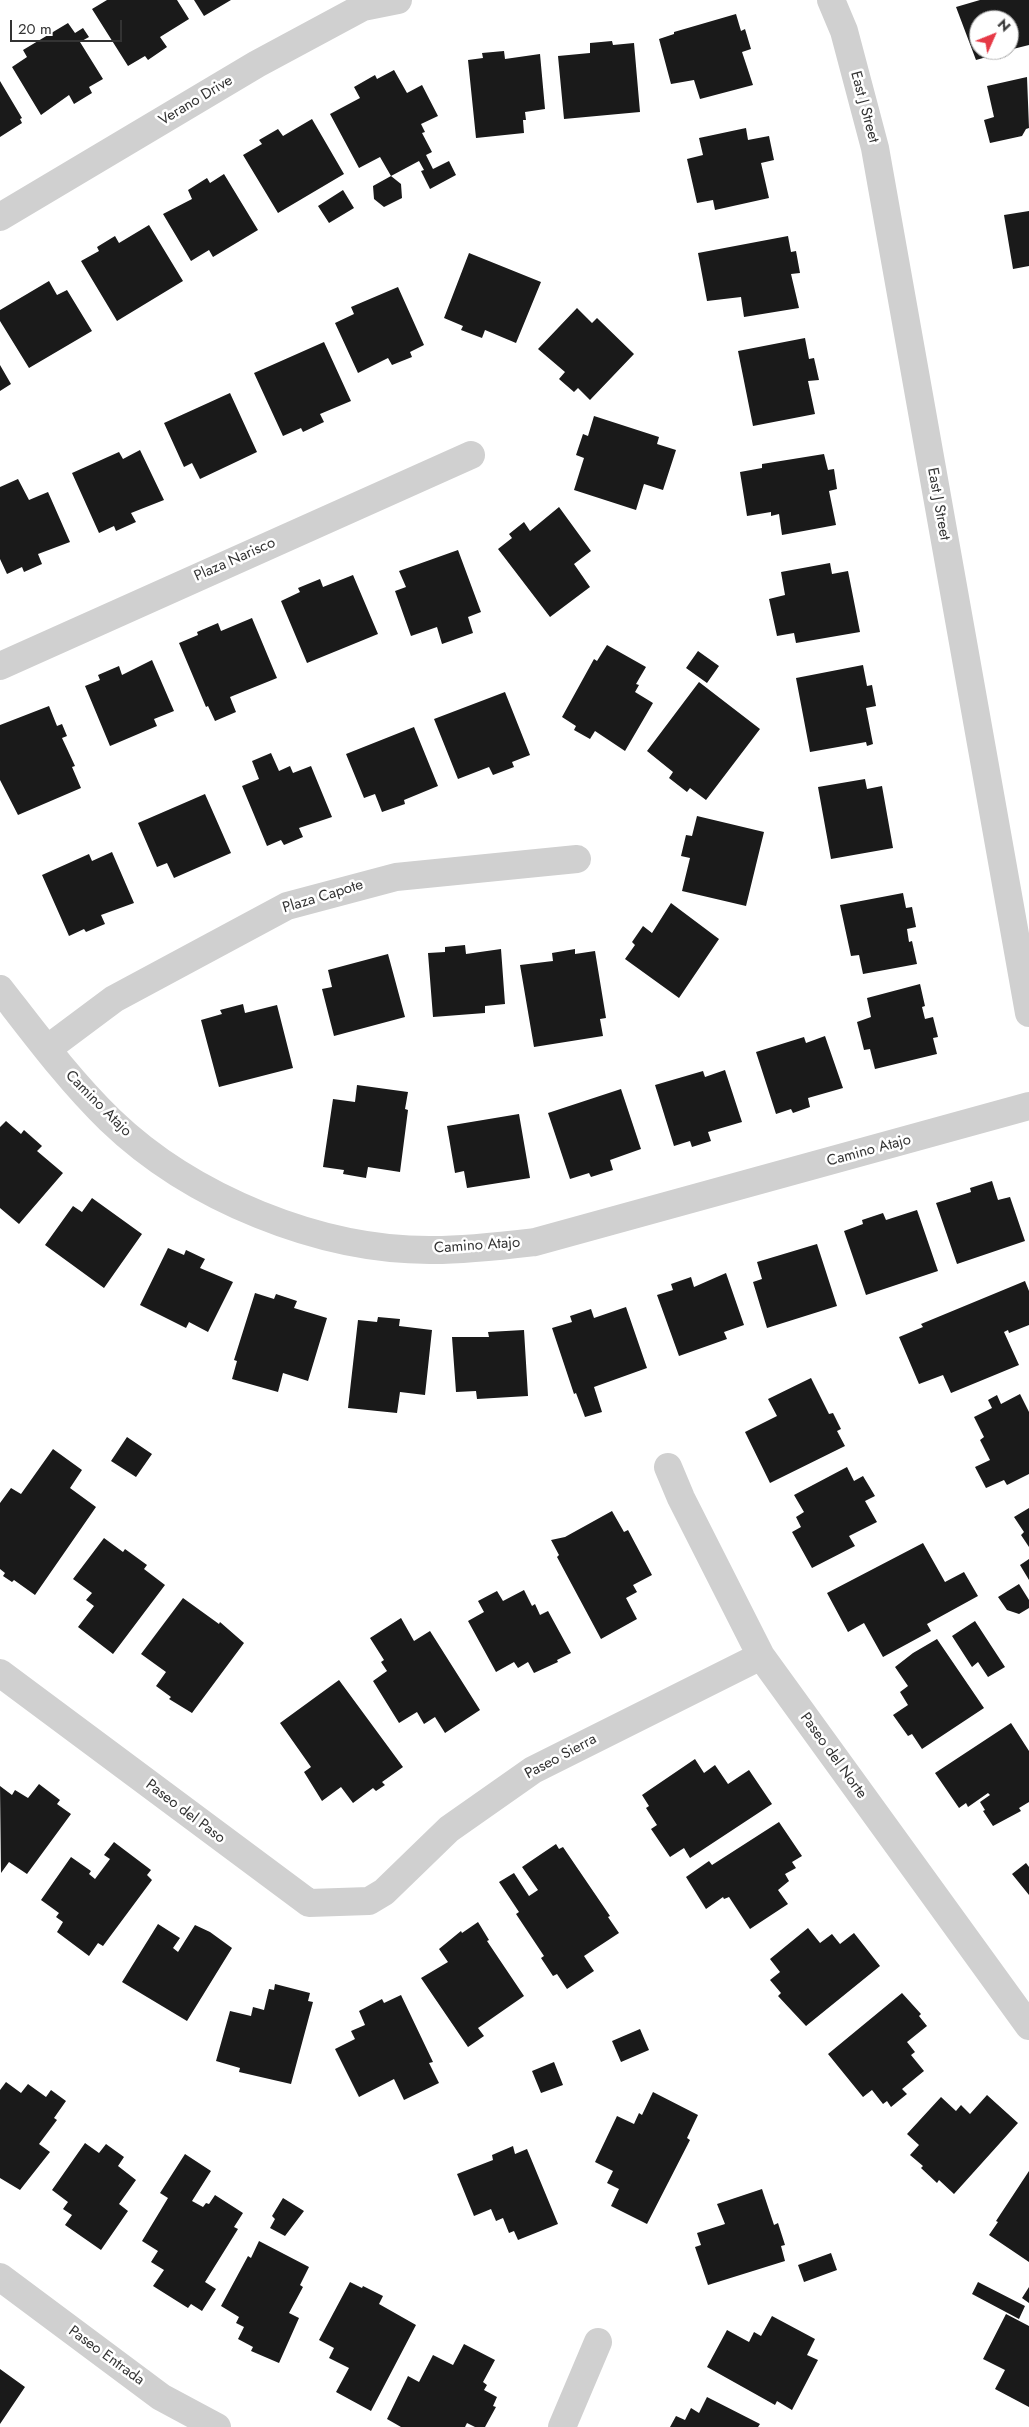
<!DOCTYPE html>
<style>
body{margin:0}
#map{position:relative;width:1029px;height:2427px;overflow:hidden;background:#fff;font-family:Jost,sans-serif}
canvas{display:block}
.north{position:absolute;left:969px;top:10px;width:50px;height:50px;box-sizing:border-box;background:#fff;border:1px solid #adadad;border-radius:50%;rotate:46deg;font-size:14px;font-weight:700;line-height:20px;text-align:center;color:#333}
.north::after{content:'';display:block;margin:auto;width:18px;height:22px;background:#e63946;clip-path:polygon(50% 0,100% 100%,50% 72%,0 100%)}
.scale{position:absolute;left:10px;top:20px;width:112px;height:22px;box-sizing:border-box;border:2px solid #333;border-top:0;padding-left:6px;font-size:15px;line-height:18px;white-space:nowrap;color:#333;-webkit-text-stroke:4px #fff;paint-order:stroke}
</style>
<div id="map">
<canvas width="1029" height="2427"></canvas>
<div class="north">N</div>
<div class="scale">20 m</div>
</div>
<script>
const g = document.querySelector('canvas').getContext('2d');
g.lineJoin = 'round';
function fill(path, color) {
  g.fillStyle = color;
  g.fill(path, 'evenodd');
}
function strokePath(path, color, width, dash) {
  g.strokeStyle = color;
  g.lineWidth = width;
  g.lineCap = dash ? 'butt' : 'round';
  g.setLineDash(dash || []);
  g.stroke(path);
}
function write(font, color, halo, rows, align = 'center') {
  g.font = font + ' Jost,sans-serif';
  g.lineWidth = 5;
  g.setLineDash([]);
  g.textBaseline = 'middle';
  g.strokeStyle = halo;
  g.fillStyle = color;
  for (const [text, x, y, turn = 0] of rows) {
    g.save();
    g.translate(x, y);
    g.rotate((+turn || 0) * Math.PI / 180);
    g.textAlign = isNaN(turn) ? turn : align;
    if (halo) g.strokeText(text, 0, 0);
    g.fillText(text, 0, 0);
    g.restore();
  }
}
fill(new Path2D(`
 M107,0H177L189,19L160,37L167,47L148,60L145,56L128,66L92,9Z
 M194,0H231L204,16Z
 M980,0H1029V45L1009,50V20H979V50L1008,51L976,60L956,7Z
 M736,14L741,31L745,29L751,49L742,52L753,85L700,99L694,80L671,84L659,39L674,34V32Z
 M68,23L75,33L83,28L89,37L80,42L103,79L89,87L92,93L74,104L69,95L41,115L12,67L27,57L23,50Z
 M612,41L613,45L634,43L640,112L564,119L558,56L590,53V43Z
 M504,51L505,59L540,54L545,109L525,112L526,120H523L524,133L476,138L468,60L483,58L482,53Z
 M394,70L407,93L422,85L438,116L421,124L425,132L422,133L432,152L426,155L433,169L449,161L456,175L430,189L421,171L424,170L419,161L391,176L380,157L359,168L330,114L360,98L354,87L375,75L377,79Z
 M1027,77L1029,128L1026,129L1022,136L990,143L984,120L994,117L987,86Z
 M0,81L22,118L20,119L22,123L0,137Z
 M312,119L344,174L278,213L243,155L262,144L259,140L278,129L283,136Z
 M746,128L748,140L769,136L774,160L761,163L769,198L715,210L713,200L697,203L687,159L703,155L699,138Z
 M224,174L258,230L213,257L209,250L191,261L163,214L192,199L188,190L207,178L210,183Z
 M391,176L401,184L402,198L384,207L374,199L373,186Z
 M343,190L354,208L329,223L318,206Z
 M1029,211V266L1013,269L1004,215Z
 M149,225L183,281L117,321L81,261L99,251L97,247L115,236L119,243Z
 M788,236L791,252L796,251L800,273L791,274L799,308L744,317L741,297L707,301L698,253Z
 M469,253L541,282L516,343L485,330L482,338L461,330L463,326L444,318Z
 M49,281L57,295L67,290L92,331L29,368L0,321V310Z
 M398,287L424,345L410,352L412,357L392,365L388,358L358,373L335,323L354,314L351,307Z
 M577,308L592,323L597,318L634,354L590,400L578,388L574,392L559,379L565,372L538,349Z
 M805,338L809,359L814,358L819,380L808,381L815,414L753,426L738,351Z
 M324,342L351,401L320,414L324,422L303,432L301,428L283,436L254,373Z
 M0,365L11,384L0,391Z
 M230,393L257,452L200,479L192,463L184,467L164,423Z
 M594,416L659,437L657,444L676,450L663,490L644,484L636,510L574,490L584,458L576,455L583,434L588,436Z
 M140,450L164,500L131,513L136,522L116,531L114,526L99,533L72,473L119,452L123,459Z
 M824,454L828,470L834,469L837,489L829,491L836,525L782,535L779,514L771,516V512L747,516L740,472L762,468V464Z
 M18,479L29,500L48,492L70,542L38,554L42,564L24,572L22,567L7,574L0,559V487Z
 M559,507L591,551L574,564L590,587L550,617L498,549L512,538L509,534L524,522L530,531Z
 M458,550L481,612L468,617L473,633L442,644L437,627L411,636L395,591L406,587L399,571Z
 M830,563L832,574L848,571L860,632L796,643L794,633L777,636L769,599L785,595L781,572Z
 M353,575L378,634L307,663L281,601L300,592L298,588L320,579L323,587Z
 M252,618L277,678L230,697L236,712L215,721L208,706L206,707L179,643L198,635L197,632L218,623L221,631Z
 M607,645L646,667L636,684L639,685L635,692L653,703L625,751L595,731L590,739L574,730L576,726L562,717L594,659L597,661Z
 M698,651L719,666L707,683L686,668Z
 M152,660L174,711L154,719L157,726L110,746L85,686L100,680L98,675L119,666L122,675Z
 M863,665L867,686L872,685L876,706L866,708L873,744L867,746L866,742L810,752L796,678Z
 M699,682L760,729L706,800L690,788L687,792L669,778L673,772L647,751Z
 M505,692L530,755L512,762L514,767L493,775L489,767L458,779L434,719Z
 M49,706L57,726L62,724L67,736L62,738L75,766L72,767L81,788L18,815L0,780V725Z
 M414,727L438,786L404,800L405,804L382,812L375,794L364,798L346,754Z
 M271,753L279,771L290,766L293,773L311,766L332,817L299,828L303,837L284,845L281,840L267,846L242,786L259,779L252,761Z
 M865,779L867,789L882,786L893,848L831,859L818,787Z
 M205,794L231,853L174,878L167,863L157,867L138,823Z
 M697,816L764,832L746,906L682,891L690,858L681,856L686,835L692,836Z
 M112,852L134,903L101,915L105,924L86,932L84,929L69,936L42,875L89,854L92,861Z
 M903,893L906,908L912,907L916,927L907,929L909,942L912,941L917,964L863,974L859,955L851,956L840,905Z
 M671,903L719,939L679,998L625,959L635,945L632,942L643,926L652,933Z
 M465,945L466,954L501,949L505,1004L485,1006V1013L433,1017L428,953L445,952V947Z
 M575,949V954L595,951L606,1018L600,1019L603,1036L534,1047L520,965L553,961L552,953Z
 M388,954L405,1017L334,1036L322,989L332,987L328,970Z
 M920,984L925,1006L922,1007L925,1019L933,1017L938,1037L933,1038L937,1054L875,1069L870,1049L864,1050L857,1022L871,1017L867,998Z
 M243,1004L245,1013L277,1005L293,1068L219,1087L201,1020L222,1014L220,1010Z
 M825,1036L843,1088L808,1098L810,1107L793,1113L791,1109L776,1114L756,1052L804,1037L806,1043Z
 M725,1070L742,1122L708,1132L711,1141L692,1147L690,1141L674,1146L655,1085L703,1071L705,1077Z
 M357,1085L408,1092L405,1109L408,1110L400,1172L368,1167L366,1178L343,1174L344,1170L323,1167L333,1099L355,1102Z
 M621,1089L641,1149L610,1160L613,1170L591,1177L589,1173L570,1179L548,1113Z
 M519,1114L530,1178L467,1188L464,1171L455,1173L447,1126Z
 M6,1121L21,1134L24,1130L42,1146L37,1151L63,1173L19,1224L0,1208V1127Z
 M992,1181L998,1200L1010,1197L1025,1241L957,1264L936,1203L971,1192L970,1188Z
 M92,1198L142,1234L104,1288L45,1245L73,1206L82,1212Z
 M917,1210L938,1271L866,1295L844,1231L863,1224L862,1220L883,1213L886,1220Z
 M817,1244L837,1306L767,1328L753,1282L762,1279L757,1262Z
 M168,1248L184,1255L186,1250L205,1259L200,1268L233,1282L208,1332L189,1322L186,1328L140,1305Z
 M726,1273L744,1325L724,1332L727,1339L679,1356L657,1295L673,1290L671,1284L691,1277L694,1287Z
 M1025,1281L1029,1291V1325L1009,1333L1008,1330L1004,1332L1019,1365L951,1393L943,1375L919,1384L899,1337L923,1327L921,1324Z
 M255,1293L274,1299L276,1294L297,1301L294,1308L327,1318L308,1381L283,1373L278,1392L232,1379L237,1361L234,1360Z
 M626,1307L647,1368L594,1387L602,1412L585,1417L576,1393L574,1394L552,1328L572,1322L570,1316L591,1309L594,1318Z
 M378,1317L400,1319L399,1326L432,1330L425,1395L400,1392L397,1413L348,1408L358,1320L377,1322Z
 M524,1330L528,1396L477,1399L476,1391L456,1392L452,1337H489L488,1332Z
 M811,1378L829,1414L833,1413L841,1429L837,1431L845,1446L770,1483L745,1432L777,1416L768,1399Z
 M1020,1394L1029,1412V1474L1007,1485L1004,1480L986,1488L975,1467L990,1460L980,1440L984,1437L974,1417L992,1408L988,1400L997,1395L1001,1404Z
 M127,1437L152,1454L136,1477L111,1461Z
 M53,1449L82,1470L70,1488L96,1507L35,1595L14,1580L12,1582L3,1576L5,1573L0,1569V1503L11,1488L21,1494Z
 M847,1467L854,1481L863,1476L875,1496L865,1501L877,1522L849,1536L855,1546L812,1568L792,1532L801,1527L796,1517L804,1512L794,1495Z
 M1029,1508V1547L1021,1535L1024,1532L1014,1517Z
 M612,1511L624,1532L628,1530L652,1575L633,1585L637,1592L626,1598L637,1619L601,1639L557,1557L559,1555L551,1540L565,1537Z
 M104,1538L123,1552L125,1549L147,1565L144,1569L165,1585L113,1654L78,1627L94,1606L86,1600L92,1593L73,1579Z
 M923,1543L945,1582L964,1572L978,1596L927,1624L931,1631L883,1657L864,1623L848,1632L827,1593Z
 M1029,1559V1580L1020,1565Z
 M1019,1584L1029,1600V1608L1019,1614L1007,1610L998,1597Z
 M524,1590L532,1606L535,1604L540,1615L548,1611L571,1653L557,1660L558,1662L534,1673L528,1662L518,1668L514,1662L496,1672L468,1621L484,1612L478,1601L497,1591L503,1601Z
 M183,1598L219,1624L220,1622L244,1643L192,1713L169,1699L171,1697L156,1686L166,1672L141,1654Z
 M401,1618L414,1641L430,1631L480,1710L445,1733L435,1717L424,1724L417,1712L399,1723L373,1681L387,1671L381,1662L384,1660L370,1638Z
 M975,1621L1005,1667L988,1677L978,1662L972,1667L952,1636Z
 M937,1639L984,1708L922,1749L912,1734L908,1736L893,1715L908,1705L900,1692L908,1686L895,1667L913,1653Z
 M339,1680L403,1767L382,1782L385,1785L376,1791L373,1788L353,1803L341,1787L322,1801L304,1772L311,1767L280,1723Z
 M1011,1723L1029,1751V1802L1019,1808L1021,1811L993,1826L983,1811L985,1810L980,1802L990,1795L988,1793L968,1807L966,1803L959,1808L935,1773Z
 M695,1759L704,1773L715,1765L728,1784L749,1770L772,1804L690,1858L684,1848L670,1857L651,1829L657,1825L646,1808L649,1806L642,1795Z
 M39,1784L60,1800L57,1804L71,1814L27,1874L9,1862L1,1873L0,1786L12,1795L15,1790L28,1798Z
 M779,1822L802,1856L792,1862L796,1868L785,1874L789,1881L778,1890L788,1904L750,1929L729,1897L724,1899L723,1897L706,1909L686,1877L709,1861L712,1865Z
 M114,1842L151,1870L147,1875L152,1880L103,1946L98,1943L89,1956L57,1932L63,1922L56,1917L59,1913L41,1900L71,1857L91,1871L89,1874L95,1879L110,1859L104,1855Z
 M556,1844L559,1849L563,1847L610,1916L608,1917L619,1933L584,1956L594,1971L567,1989L557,1974L553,1976L541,1958L544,1956L516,1914L519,1912L499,1882L514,1873L529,1896L538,1890L522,1867Z
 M1026,1863L1029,1867V1895L1012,1874Z
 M478,1922L489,1940L487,1941L524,1996L478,2028L484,2036L468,2047L421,1978L448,1962L439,1949L461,1931L462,1933Z
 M158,1924L180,1938L173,1948L178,1952L195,1925L210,1932L232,1948L187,2021L122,1982Z
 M808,1928L820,1943L832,1934L840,1944L854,1933L880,1966L806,2026L778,1996L781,1993L770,1980L780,1972L770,1959Z
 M275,1984L310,1993L308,2001L313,2002L291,2084L239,2072L240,2068L216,2061L230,2011L251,2016L253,2007L264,2010L269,1989L274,1990Z
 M902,1993L921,2014L919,2016L927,2026L907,2042L915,2052L911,2055L924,2071L902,2089L907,2094L891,2107L887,2101L883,2104L872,2090L863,2097L828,2054Z
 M401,1995L433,2062L429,2063L439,2083L404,2100L394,2079L359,2097L335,2049L355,2039L351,2031L365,2025L359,2011L382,1999L384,2003Z
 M640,2029L649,2050L621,2062L612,2041Z
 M554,2062L563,2085L541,2093L532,2071Z
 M6,2082L21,2093L28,2084L46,2097L51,2090L66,2101L54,2118L57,2120L39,2144L50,2152L20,2190L0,2178V2090Z
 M653,2092L698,2115L687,2138L690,2140L647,2224L611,2206L619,2189L607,2183L613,2171L595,2162L617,2116L634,2124L639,2113L642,2115Z
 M987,2095L1018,2123L954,2194L939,2180L937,2183L921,2168L923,2166L910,2155L919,2145L907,2134L941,2097L956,2111L961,2105L970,2114Z
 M85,2143L99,2153L106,2144L124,2157L118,2166L136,2180L119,2204L128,2211L101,2250L65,2225L72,2215L63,2209L68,2202L52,2190Z
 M513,2146L515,2154L527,2149L558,2224L518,2240L514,2231L509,2233L503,2218L496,2221L491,2209L474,2216L457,2174L493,2160L492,2155Z
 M185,2154L211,2171L192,2201L203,2207L206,2203L209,2204L215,2195L243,2213L234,2227L238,2229L205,2282L216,2289L202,2311L191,2304L188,2308L153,2286L164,2270L151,2262L158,2251L142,2241L168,2198L160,2193Z
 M1029,2171V2262L989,2235L998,2222L996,2221Z
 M762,2189L774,2225L778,2223L785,2245L781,2246L785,2261L708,2285L695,2247L701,2245L697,2233L725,2224L717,2204Z
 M283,2198L304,2211L285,2236L270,2228L275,2219L272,2216Z
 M259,2241L309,2267L300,2285L303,2287L289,2313L299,2318L279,2363L251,2351L253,2347L238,2339L244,2327L236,2323L239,2317L221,2306L248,2256L251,2258Z
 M831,2253L837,2270L804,2282L798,2265Z
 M350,2282L362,2288L363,2286L383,2296L379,2304L416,2325L371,2411L336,2392L349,2368L329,2358L334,2348L319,2340Z
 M978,2282L1025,2306L1019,2319L972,2294Z
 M1029,2287V2303L1022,2298Z
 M1006,2314L1029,2326V2407L995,2389L1005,2370L983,2359Z
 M772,2316L815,2339L807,2355L818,2360L792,2410L777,2401L775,2405L707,2367L727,2330L749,2342L754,2332L761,2336Z
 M464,2344L495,2360L483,2382L487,2385L484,2390L497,2397L493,2406L496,2407L485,2427H475L467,2423L465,2427H401L387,2419L408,2376L419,2382L433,2355L453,2365Z
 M0,2369L25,2387L0,2424Z
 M707,2397L760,2424L758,2427H670L676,2416L685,2420L691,2408L699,2413Z`), '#1a1a1a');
strokePath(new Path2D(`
 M831,0L844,31L875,148L1029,1013
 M0,217L257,64L363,7L398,0
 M0,666L471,455
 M0,989C35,1034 69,1080 110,1120C191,1198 320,1251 433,1250C468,1250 501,1246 535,1242L1029,1106
 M47,1049L114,999L287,906L396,877L577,859
 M668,1467L681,1498L761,1656L1029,2026
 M0,1673L309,1903L369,1901L384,1892L449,1829L533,1770L761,1656
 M0,2277L161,2397L217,2427
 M562,2427L598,2342`), '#d0d0d0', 28);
write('15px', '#333', '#fff', [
 ["Verano Drive",196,101,-31],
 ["East J Street",864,107,75],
 ["East J Street",938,504,80],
 ["Plaza Narisco",235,560,-24],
 ["Plaza Capote",323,897,-17],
 ["Camino Atajo",98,1104,45],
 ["Camino Atajo",869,1151,-15],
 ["Camino Atajo",477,1246,-4],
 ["Paseo del Norte",833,1756,54],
 ["Paseo Sierra",561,1757,-28],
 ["Paseo del Paso",185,1812,37],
 ["Paseo Entrada",106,2356,36]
]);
</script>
